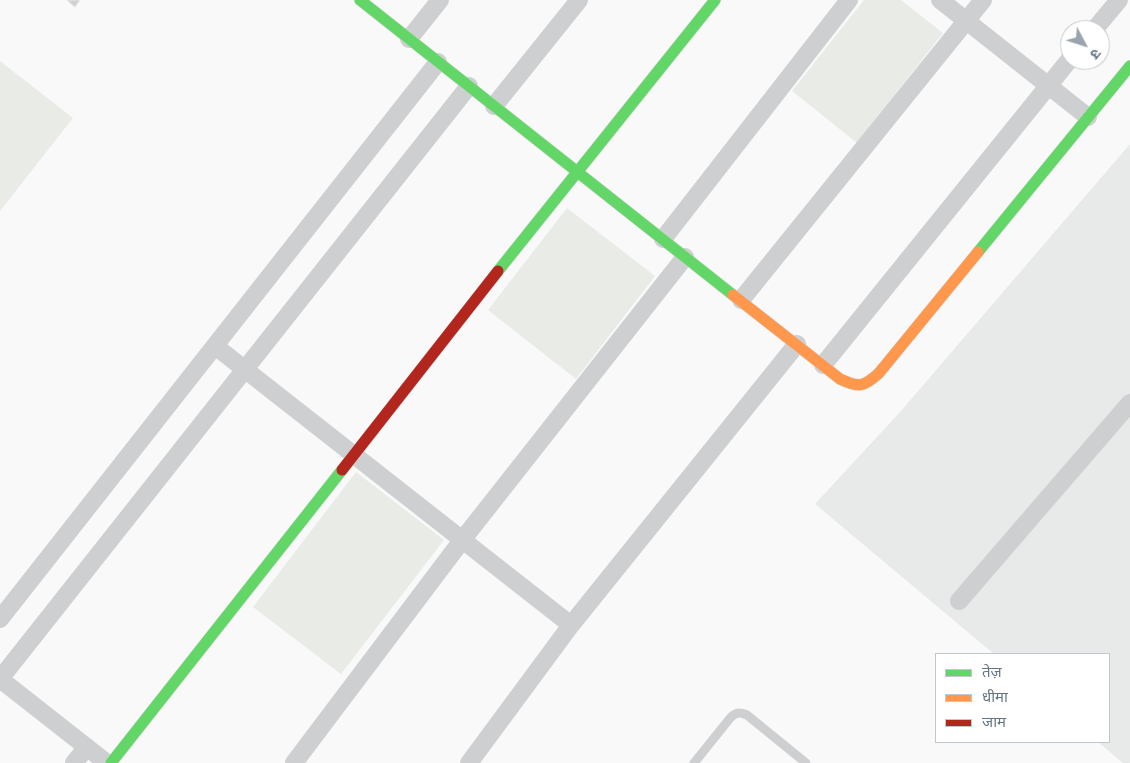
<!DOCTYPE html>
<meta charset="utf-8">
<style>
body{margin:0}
#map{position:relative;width:1130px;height:763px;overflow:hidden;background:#f9f9f9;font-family:Ubuntu,"Noto Sans Devanagari",sans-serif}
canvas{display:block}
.legend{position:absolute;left:935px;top:653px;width:175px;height:90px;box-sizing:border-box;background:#fff;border:1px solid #c1c8cd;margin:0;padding:6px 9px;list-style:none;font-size:15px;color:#657683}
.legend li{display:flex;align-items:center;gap:10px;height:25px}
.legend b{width:25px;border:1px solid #c1c8cd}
.north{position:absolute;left:1060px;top:20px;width:50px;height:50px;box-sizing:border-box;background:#fff;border:1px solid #c1c8cd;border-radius:50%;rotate:130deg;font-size:14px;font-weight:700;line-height:20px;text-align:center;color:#657683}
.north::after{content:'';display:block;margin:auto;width:18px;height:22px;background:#99a4ac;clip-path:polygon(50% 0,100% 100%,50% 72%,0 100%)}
</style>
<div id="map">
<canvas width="1130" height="763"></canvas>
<ul class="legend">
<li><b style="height:6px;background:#63d668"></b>तेज़</li>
<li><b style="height:6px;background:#ff974d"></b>धीमा</li>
<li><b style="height:6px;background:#b3261e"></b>जाम</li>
</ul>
<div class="north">उ</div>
</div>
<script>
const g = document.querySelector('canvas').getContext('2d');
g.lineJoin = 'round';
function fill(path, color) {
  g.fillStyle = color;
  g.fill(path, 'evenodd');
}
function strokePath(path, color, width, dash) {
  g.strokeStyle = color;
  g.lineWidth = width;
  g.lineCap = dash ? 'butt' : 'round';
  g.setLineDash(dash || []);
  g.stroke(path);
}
fill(new Path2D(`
 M1130,144V763H1123L1098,742H1109V654H994L815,504L901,411Z`), '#e8e9e9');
fill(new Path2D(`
 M864,0H901L943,33L857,143L792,91Z
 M0,61L73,118L0,211Z
 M567,208L655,276L576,379L488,310Z
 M356,472L444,540L341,674L253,607Z`), '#e8ebe6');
const building = new Path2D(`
 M67,0H80L75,7Z`);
fill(building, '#d0d2d3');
strokePath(building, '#e8e8e8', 1);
const fast = new Path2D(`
 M360,0L733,295
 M978,252L1130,66
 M498,271L715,0
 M111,763L342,470`);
const slow = new Path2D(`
 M733,295L840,379C859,388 864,387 879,373L978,252`);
const jam = new Path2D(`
 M342,470L498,271`);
strokePath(fast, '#d5d6d7', 12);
strokePath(slow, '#d5d6d7', 12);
strokePath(jam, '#d5d6d7', 12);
strokePath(new Path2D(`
 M694,763L731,717C737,712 740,712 747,715L806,763`), '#cecfd0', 9);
strokePath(new Path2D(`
 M940,0L1088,117
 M1094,30L1119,0
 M409,39L440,0
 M494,106L579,0
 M663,239L849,0
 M741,300L983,0
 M215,346L571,625
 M823,365L1070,59
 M959,601L1130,403
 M0,619L438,62
 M0,679L469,86
 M0,679L107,763
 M74,763L87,747
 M294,763L463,539L685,257
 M469,763L571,625L797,344`), '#cecfd0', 18);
strokePath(fast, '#63d668', 11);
strokePath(slow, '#ff974d', 11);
strokePath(jam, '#b3261e', 11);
</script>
